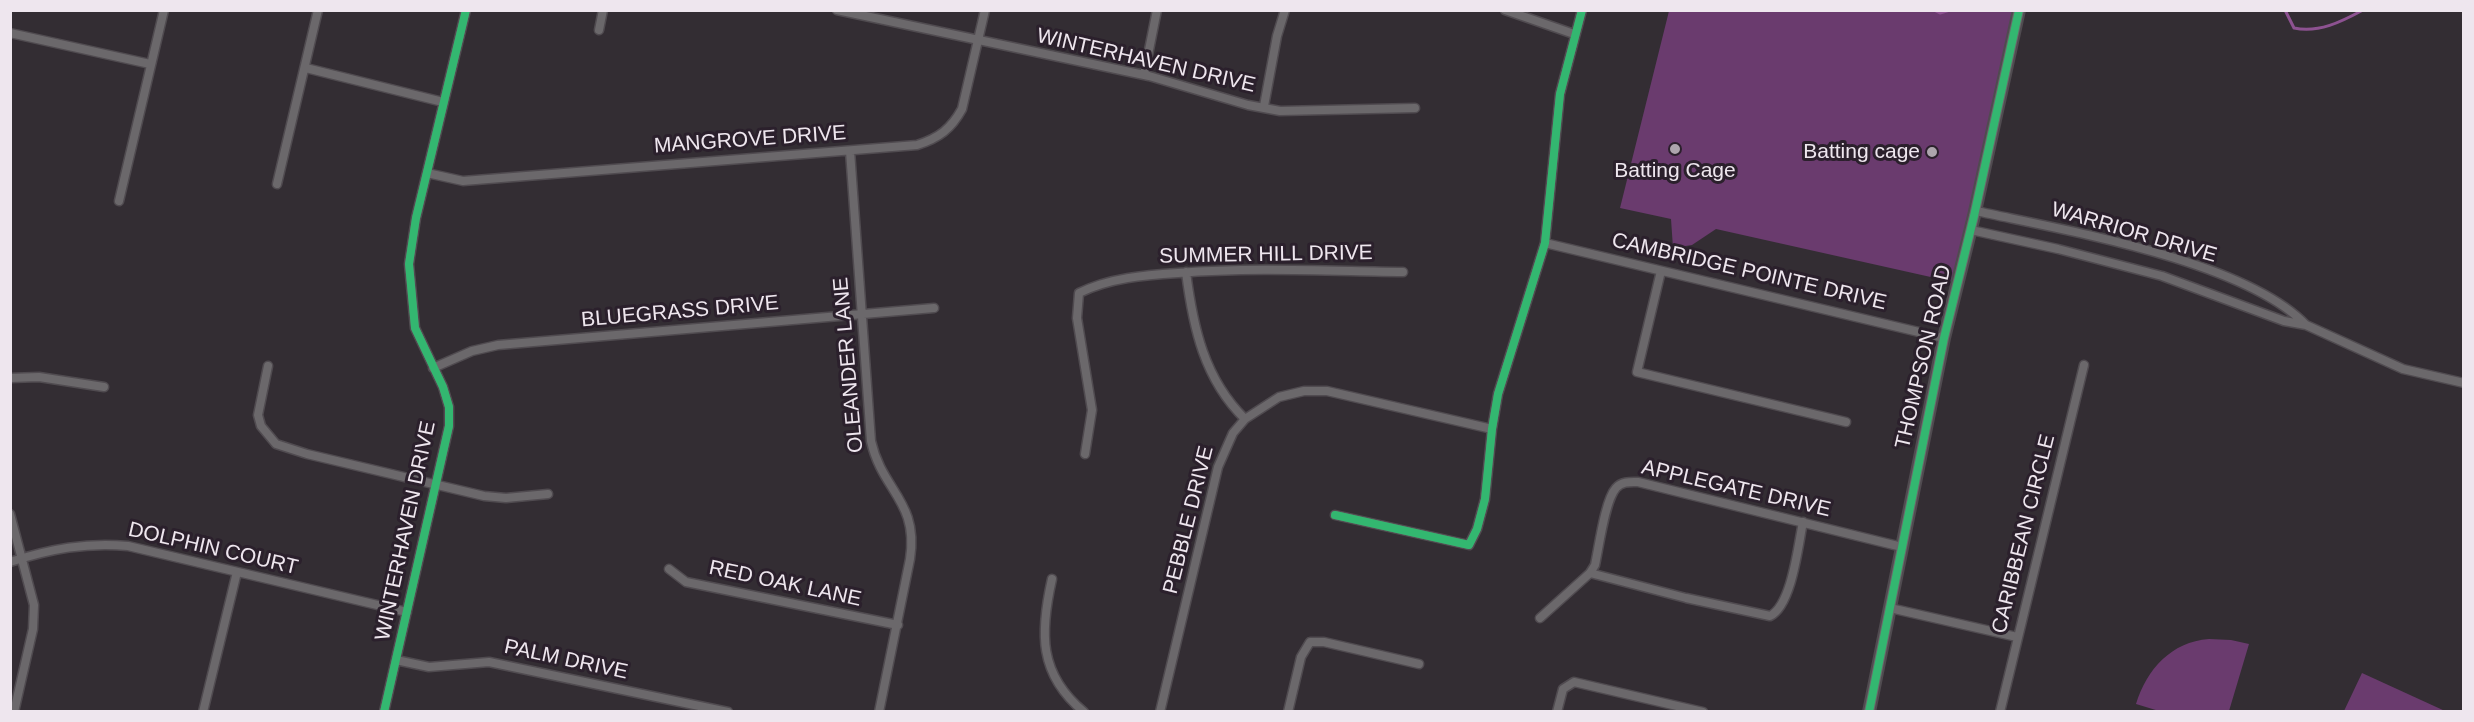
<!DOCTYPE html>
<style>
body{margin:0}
#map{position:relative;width:2474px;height:722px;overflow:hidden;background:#332d33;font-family:Helvetica,sans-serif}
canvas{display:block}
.frame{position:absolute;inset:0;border:12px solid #eee6ee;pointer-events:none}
</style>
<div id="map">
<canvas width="2474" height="722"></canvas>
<div class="frame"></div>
</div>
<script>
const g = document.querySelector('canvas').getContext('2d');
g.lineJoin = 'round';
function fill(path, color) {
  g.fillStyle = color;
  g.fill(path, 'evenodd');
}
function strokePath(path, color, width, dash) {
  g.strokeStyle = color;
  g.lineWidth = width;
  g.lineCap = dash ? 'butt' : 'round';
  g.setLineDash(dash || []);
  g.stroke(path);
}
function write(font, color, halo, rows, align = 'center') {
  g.font = font + ' Helvetica,sans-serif';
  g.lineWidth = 6;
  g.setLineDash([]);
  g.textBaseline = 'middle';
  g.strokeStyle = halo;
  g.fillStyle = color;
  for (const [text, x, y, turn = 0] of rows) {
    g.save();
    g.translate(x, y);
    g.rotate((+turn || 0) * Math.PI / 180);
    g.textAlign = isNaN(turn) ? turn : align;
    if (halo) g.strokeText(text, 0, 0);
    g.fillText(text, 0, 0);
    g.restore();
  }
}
fill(new Path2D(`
 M1669,11H2017L1953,282L1716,229L1692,245L1673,248L1671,219L1620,208Z
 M2209,639L2231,640L2249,644L2229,711H2159L2136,704C2147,669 2171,642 2209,639Z
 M2362,673L2445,711H2344Z`), '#6a3b6e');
strokePath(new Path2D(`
 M1934,10L1940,13L1950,10
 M2285,10L2294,28C2319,33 2341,22 2363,10`), '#8d5291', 3);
const minor = new Path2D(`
 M837,10L1149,76L1248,105L1280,111L1415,108
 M1505,10L1574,34
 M599,30L603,10
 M10,33L150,64
 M306,68L443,102
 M1144,75L1157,10
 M1264,106L1277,36L1285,10
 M850,151L871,441C882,491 919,501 910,559L879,712
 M427,173L463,181L917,145C939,138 951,129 962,109L985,10
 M277,184L318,10
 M119,201L164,10
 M1976,211C2063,230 2244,260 2306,325
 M1971,230L2058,249L2162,276L2284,321L2306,325L2403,369L2464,383
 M1545,243L1944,338
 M1661,271L1637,372L1846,422
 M1186,272C1193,327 1204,379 1245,419
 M268,366L258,415L261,426L276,444L307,454L484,496L506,498L548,494
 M433,368L472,351L498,345L934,308
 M10,378L39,377L104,387
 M1085,454L1092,410L1077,318L1079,293C1109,278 1145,275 1178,273C1253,267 1328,271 1403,272
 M10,514L34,605L33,629L14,712
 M1335,515L1469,545L1477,529L1485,499L1492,429L1498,394L1545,243L1560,94L1582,10
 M10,562C50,549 87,542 128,546L407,612
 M669,569L686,582L898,625
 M1590,573L1686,598L1770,616C1792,605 1798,546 1803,522
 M1052,579C1040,632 1038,674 1084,712
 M1890,608L2017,637
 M1540,618L1590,573L1595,565C1599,547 1605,500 1616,488C1622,481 1631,482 1638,482L1902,547
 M396,660L429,667L489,662L728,712
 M203,712L237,572
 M384,712L449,426V407L443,387L415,328L409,264L416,218L466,10
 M1160,712L1218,467L1233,433L1245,419L1279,397L1304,391H1327L1492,429
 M1288,712L1301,657L1310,642H1324L1419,664
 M1557,712L1563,689L1574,682L1703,712
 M2000,712L2084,365`);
const tertiary = new Path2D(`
 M1869,712L1944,338L1974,216L2019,10`);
strokePath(minor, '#504b50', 11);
strokePath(tertiary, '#504b50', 14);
strokePath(minor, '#6b686b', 8);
strokePath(tertiary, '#6b686b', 10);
strokePath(new Path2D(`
 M1335,515L1469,545L1477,529L1485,499L1492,429L1498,394L1545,243L1560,94L1582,10
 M384,712L449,426V407L443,387L415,328L409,264L416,218L466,10
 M1869,712L1944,338L1974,216L2019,10`), '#33b770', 8);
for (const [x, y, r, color] of [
 [1675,149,6,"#ada5ad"],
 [1932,152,6,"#ada5ad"]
]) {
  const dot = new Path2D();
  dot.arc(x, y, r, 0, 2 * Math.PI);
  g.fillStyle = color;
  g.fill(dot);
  strokePath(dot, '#2b202c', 2);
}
write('21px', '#eee6ee', '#2b202c', [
 ["WINTERHAVEN DRIVE",1146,61,13],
 ["MANGROVE DRIVE",750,140,-4],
 ["WARRIOR DRIVE",2134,233,16],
 ["SUMMER HILL DRIVE",1266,255,-1],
 ["CAMBRIDGE POINTE DRIVE",1749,272,13],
 ["BLUEGRASS DRIVE",680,312,-5],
 ["THOMPSON ROAD",1924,357,-77],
 ["OLEANDER LANE",849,365,-95],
 ["APPLEGATE DRIVE",1736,489,13],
 ["PEBBLE DRIVE",1189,520,-76],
 ["WINTERHAVEN DRIVE",406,531,-78],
 ["CARIBBEAN CIRCLE",2024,534,-76],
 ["DOLPHIN COURT",213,549,13],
 ["RED OAK LANE",785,584,12],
 ["PALM DRIVE",566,660,12]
]);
write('21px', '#eee6ee', '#2b202c', [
 ["Batting cage",1920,152],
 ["Batting Cage",1675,171,"center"]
], 'right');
</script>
